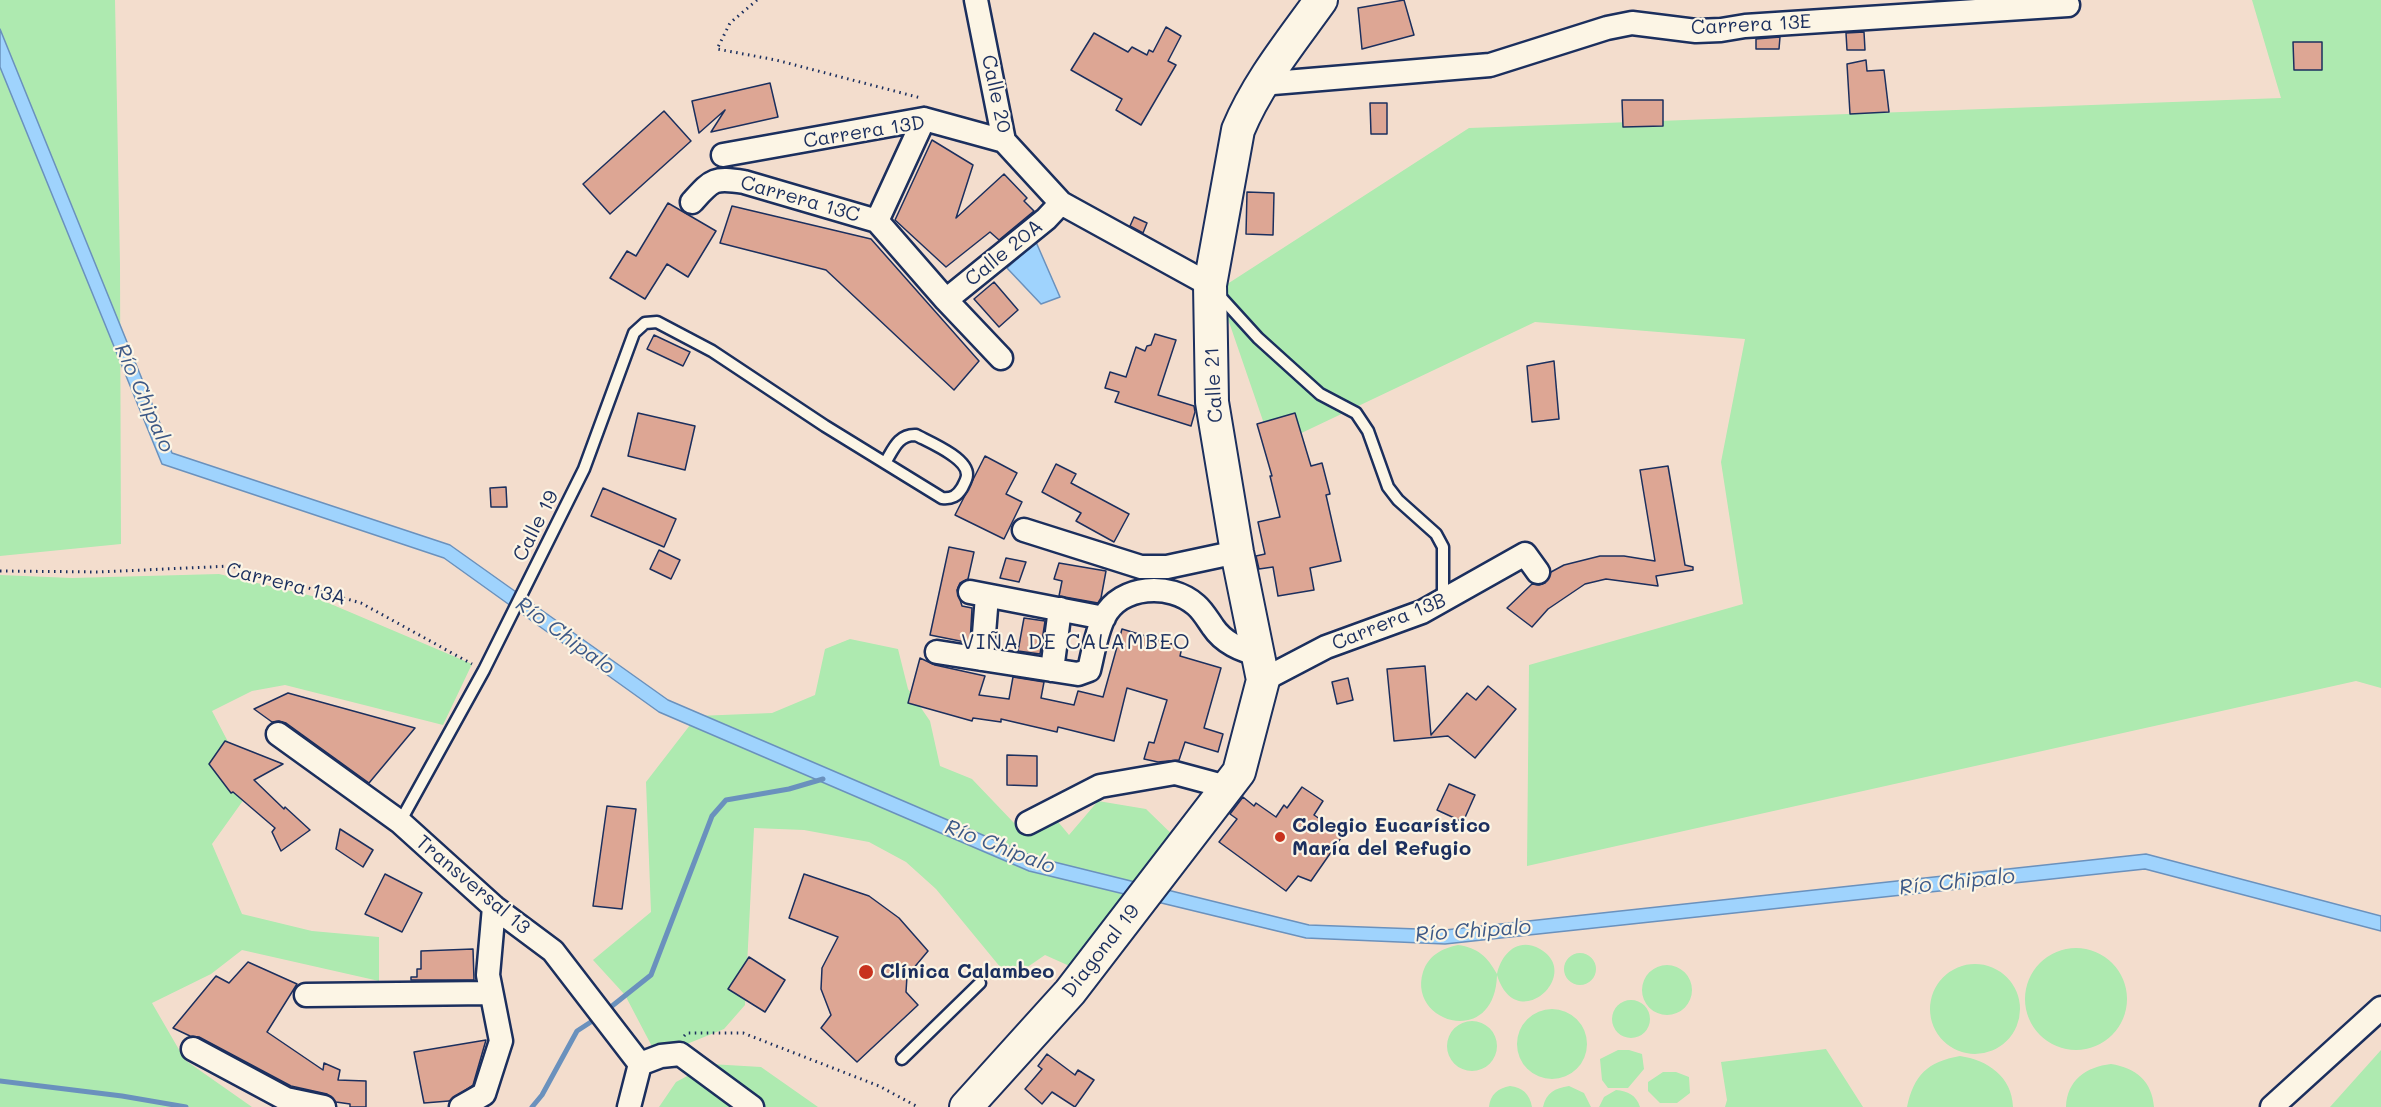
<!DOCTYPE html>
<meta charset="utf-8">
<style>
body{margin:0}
canvas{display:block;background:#f3ddcd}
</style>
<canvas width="2381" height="1107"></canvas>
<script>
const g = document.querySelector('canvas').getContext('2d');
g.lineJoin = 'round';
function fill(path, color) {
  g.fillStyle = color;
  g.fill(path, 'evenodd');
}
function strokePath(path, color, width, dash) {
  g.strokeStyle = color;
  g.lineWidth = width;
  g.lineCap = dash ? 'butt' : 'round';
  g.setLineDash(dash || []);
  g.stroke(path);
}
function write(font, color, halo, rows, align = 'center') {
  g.font = font + ' Mali,sans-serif';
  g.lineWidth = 4.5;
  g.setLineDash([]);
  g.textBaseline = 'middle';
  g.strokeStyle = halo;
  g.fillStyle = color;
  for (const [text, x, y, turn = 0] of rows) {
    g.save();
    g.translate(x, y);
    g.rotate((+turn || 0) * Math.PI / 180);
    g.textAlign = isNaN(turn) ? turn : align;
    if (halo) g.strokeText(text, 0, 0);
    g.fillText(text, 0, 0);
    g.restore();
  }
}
fill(new Path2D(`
 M0,0H115L120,265L121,544L0,556Z
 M2252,0H2381V688L2356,681L1527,866L1529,665L1743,604L1721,462L1745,339L1535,322L1272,447L1218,290L1469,128L2281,98Z
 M219,574L312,596L472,664L443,725L285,685L252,691L212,711L252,788L212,844L242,914L312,931L379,937V981L242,950L211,974L152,1003L185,1060L252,1107H0V575L72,578Z
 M850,639L898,649L908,689L930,721L940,766L972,779L1015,824L1045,806L1069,835L1098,801L1146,809L1181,843L1074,968L1045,955L1010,979L936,889L906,862L869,842L804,830L754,828L745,1005L724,1029L657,1056L625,995L593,960L651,912L646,782L697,716L772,713L815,695L825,649Z
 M1458,945C1478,948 1487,956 1497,974C1501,955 1517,936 1540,949C1584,974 1516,1037 1497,975C1495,1049 1407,1023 1423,972C1429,955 1441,949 1458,945Z
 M2025 999a51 51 0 1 1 102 0a51 51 0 1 1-102 0Z
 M1564 969a16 16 0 1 1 32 0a16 16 0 1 1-32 0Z
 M1930 1009a45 45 0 1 1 90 0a45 45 0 1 1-90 0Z
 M1642 990a25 25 0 1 1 50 0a25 25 0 1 1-50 0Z
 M1612 1019a19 19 0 1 1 38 0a19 19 0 1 1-38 0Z
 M1517 1044a35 35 0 1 1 70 0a35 35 0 1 1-70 0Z
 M1447 1046a25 25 0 1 1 50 0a25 25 0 1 1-50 0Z
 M1826,1049L1863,1107H1725L1727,1100L1721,1062Z
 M1618,1050H1629L1642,1054L1644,1069L1628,1088H1608L1602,1080L1600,1059Z
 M2381,1050V1107H2330Z
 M1960,1056C1987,1060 2012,1076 2013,1107H1907C1914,1075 1927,1062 1960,1056Z
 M710,1064L761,1067L818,1107H659L676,1082Z
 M2111,1064C2136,1068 2152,1081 2154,1107H2066C2067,1080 2086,1067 2111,1064Z
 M1663,1072H1676L1689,1077L1690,1093L1677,1103H1660L1648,1091V1082Z
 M1510,1086C1522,1087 1530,1094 1532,1107H1489C1490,1095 1498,1088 1510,1086Z
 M1569,1086L1584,1093L1591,1107H1543C1546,1093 1555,1088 1569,1086Z
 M1616,1090C1628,1091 1636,1095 1640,1107H1599L1604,1097Z`), '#aeeab0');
const water = new Path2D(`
 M0,29L172,453L450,545L668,700L1034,857L1309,925L1445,930L2146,854L2381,916V931L2145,869L1445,944L1306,938L1029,871L659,712L444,558L162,464L0,67Z
 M1036,242L1060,297L1041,304L1007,268Z`);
fill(water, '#9fd3fd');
strokePath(water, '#6a91bd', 1.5);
strokePath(new Path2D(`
 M607,1010L651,975L712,816L726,800L789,789L823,779
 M0,1081L122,1096L186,1107
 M532,1107L542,1095L577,1031L597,1018`), '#6a91bd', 5);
const building = new Path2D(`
 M1404,0L1414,35L1362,49L1358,8Z
 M1166,27L1181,36L1168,61L1176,65L1141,125L1116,110L1122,99L1071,70L1094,33L1128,52L1132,47L1147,55L1149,50L1153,52Z
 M1864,32L1865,50H1847L1846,33Z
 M1780,37L1779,49H1756V39Z
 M2293,42H2322V70H2294Z
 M1866,60L1867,71L1884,70L1889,112L1850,114L1847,64Z
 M770,83L778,117L711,132L725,110L699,133L692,101Z
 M1622,100H1663V126L1623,127Z
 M1370,103H1387V134H1371Z
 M664,111L691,141L610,214L583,184Z
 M932,140L973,165L956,218L1004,174L1027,198L1024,201L1034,211L999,240L990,232L946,267L895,220Z
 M1247,192L1274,193L1273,235L1246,234Z
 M668,203L716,231L688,277L667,264L645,299L610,278L627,251L636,256Z
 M732,206L871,239L979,361L954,390L826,270L720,243Z
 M1134,217L1147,223L1143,233L1130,226Z
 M994,282L1018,310L999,327L974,299Z
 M1155,334L1176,340L1158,395L1194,406L1195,412L1191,426L1115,402L1119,392L1105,388L1110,372L1126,377L1136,347L1145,351L1147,346L1151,345Z
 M654,335L690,352L683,366L647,349Z
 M1554,361L1559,419L1532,422L1527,366Z
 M638,413L695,426L685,470L628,456Z
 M1295,413L1311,466L1322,463L1330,494L1326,495L1341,561L1310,568L1314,590L1278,596L1273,567L1259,569L1256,556L1265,554L1258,522L1280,517L1270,476H1272L1257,424Z
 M985,456L1017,473L1006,494L1022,502L1004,539L955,515Z
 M1056,464L1076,474L1071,483L1129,514L1114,542L1076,521L1081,513L1042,492Z
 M1668,466L1685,565L1693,567V570L1656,576L1658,586L1606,579L1585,584L1548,609L1532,627L1507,608L1532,584L1539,585L1545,583L1551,572L1564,565L1600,556H1624L1655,561L1640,470Z
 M506,487L507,507H491L490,488Z
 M603,488L676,519L664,547L591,516Z
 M949,547L974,552L968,579L960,583L957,590L962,606L972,608L970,643L930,635Z
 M659,550L680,560L671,579L650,569Z
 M1006,558L1026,562L1019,582L1000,578Z
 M1059,563L1106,571L1101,598L1098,603L1059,596L1062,581L1054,579Z
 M1024,618L1045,621L1040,654L1018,651Z
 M1122,629L1182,647L1180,656L1221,668L1204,728L1223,734L1218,752L1185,742L1179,760L1158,762L1144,759L1149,742L1154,743L1167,700L1127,688L1114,741L1058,727L1057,732L1001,719V722L973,718L972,721L908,703L920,658L935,665L985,676L979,695L1009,699L1013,677L1044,682L1041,698L1074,705L1078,691L1103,697Z
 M1425,666L1431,735L1467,693L1476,700L1488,686L1516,709L1475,758L1448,736L1394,741L1387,669Z
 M1348,678L1353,700L1337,704L1332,682Z
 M288,693L415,728L369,783L286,723L279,721L272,722L254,709Z
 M225,741L283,764L254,780L284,809L285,807L310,830L281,851L272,832L275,828L233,792L231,793L209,764Z
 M1007,755L1037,756V786L1007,785Z
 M1449,784L1475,795L1463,822L1437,810Z
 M1302,787L1323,801L1314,815L1343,835L1311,881L1298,876L1286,891L1219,842L1237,819L1230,814L1243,797L1254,806L1256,803L1276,817L1284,805L1287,808Z
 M607,806L636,809L622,909L593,906Z
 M340,829L373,850L363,867L336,849Z
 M385,874L422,893L402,932L365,914Z
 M804,874L869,896L899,918L928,951L907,976L906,992L918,1005L857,1062L821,1028L831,1015L821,989L822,968L838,937L789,918Z
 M473,949L474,980H411V977H417V969H421V951Z
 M749,957L785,980L765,1012L728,989Z
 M248,962L297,984L267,1032L323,1070L324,1063L340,1070L338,1080L366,1081V1107H350V1104L336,1102L327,1094L291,1086L199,1037L190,1036L173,1028L216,976L229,983Z
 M486,1040L473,1085L449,1101L424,1103L414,1052Z
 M1047,1054L1075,1075L1078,1070L1094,1080L1075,1107L1052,1092L1042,1104L1025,1089L1042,1069L1038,1066Z`);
fill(building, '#dda694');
strokePath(building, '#1b2f5e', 1.5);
const lane = new Path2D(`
 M1218,294L1258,338L1320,394L1356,413L1368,431L1388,487L1398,500L1436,534L1443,547V601
 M400,822L484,670L584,469L634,333L645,323L657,322L712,351L825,426L942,498C952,499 957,496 962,488C964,484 967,479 967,475C968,458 929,442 916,435C898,434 893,450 885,463
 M902,1059L980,983`);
const street = new Path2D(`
 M976,0L1004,141L1061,203L1210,285
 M1261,84L1490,65L1607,28L1632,23L1696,31L1721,30L1745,26L2068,5
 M723,155L924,119L1004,141
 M692,202C712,180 713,177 744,182L877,221L946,300L1001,358
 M877,221L924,119
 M946,300L1046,219L1061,203
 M1024,530L1141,567H1167L1237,552
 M970,592L1104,618
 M937,652L1078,674L1089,670C1093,654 1096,633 1104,617C1121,585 1170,582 1196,605C1203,611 1208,620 1213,627C1223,642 1241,651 1259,654
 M982,659L987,596
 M1052,670L1060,609
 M1263,680L1326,647L1422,612L1525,554L1538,572
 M278,734L400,822L494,907L553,951L640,1064
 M1028,823L1100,786L1175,773L1227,787
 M306,995L491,993
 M193,1049L286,1099L324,1107
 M461,1107L484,1094L501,1041L488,975L494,907
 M629,1107L640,1064L661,1056L680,1054L752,1107
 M2272,1107L2381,1008`);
const secondary = new Path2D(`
 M966,1107L1070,992L1239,772L1263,680L1237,552L1212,402L1210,285L1238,130C1258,82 1291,42 1321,0`);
strokePath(lane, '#1b2f5e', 15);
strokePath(street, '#1b2f5e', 27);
strokePath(secondary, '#1b2f5e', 36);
strokePath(new Path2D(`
 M757,0L730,23L717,49L776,60L921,98
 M0,571L99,572L231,566L361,603L472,664
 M684,1036L687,1033H743L879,1086L918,1107`), '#1b2f5e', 3, [1.5, 4.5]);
strokePath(lane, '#fcf5e5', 10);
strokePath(street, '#fcf5e5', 22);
strokePath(secondary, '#fcf5e5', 32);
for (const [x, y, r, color] of [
 [1280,837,6,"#c8321e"],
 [866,972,8,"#c8321e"]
]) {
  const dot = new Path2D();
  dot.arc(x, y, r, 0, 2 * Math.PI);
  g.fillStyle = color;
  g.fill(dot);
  strokePath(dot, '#fcf5e5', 2);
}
write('20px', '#1b2f5e', '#fcf5e5', [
 ["Carrera 13E",1751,25,-3],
 ["Calle 20",996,94,78],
 ["Carrera 13D",864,132,-9],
 ["Carrera 13C",800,199,16],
 ["Calle 20A",1004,253,-39],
 ["Calle 21",1214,385,-93],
 ["Calle 19",536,526,-63],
 ["Carrera 13A",286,584,14],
 ["Carrera 13B",1389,622,-22],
 ["Transversal 13",473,885,40],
 ["Diagonal 19",1101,951,-52]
]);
write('bold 20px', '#1b2f5e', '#fcf5e5', [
 ["Colegio Eucarístico",1292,826],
 ["María del Refugio",1292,849],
 ["Clínica Calambeo",880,972]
], 'left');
write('italic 21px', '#3c5886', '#fcf5e5', [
 ["Río Chipalo",144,398,66],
 ["Río Chipalo",565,636,36],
 ["Río Chipalo",1000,847,21],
 ["Río Chipalo",1957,882,-6],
 ["Río Chipalo",1473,931,-4]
]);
g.letterSpacing = '1.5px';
write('21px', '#1b2f5e', '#fcf5e5', [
 ["VIÑA DE CALAMBEO",1076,643]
]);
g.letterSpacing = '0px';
</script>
